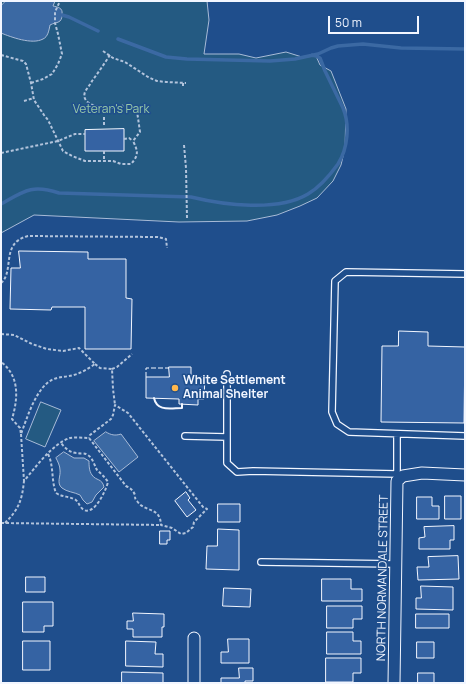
<!DOCTYPE html>
<style>
body{margin:0}
#map{position:relative;width:466px;height:684px;overflow:hidden;background:#1f4e8c;font-family:Manrope,sans-serif}
canvas{display:block}
.frame{position:absolute;inset:0;border:2px solid #f2f6ff;pointer-events:none}
.scale{position:absolute;left:328px;top:16px;width:91px;height:18px;box-sizing:border-box;border:2px solid #f2f6ff;border-top:0;padding-left:5px;font-size:12px;line-height:14px;white-space:nowrap;color:#f2f6ff;-webkit-text-stroke:3px #1f4e8c;paint-order:stroke}
</style>
<div id="map">
<canvas width="466" height="684"></canvas>
<div class="frame"></div>
<div class="scale">50 m</div>
</div>
<script>
const g = document.querySelector('canvas').getContext('2d');
g.lineJoin = 'round';
function fill(path, color) {
  g.fillStyle = color;
  g.fill(path, 'evenodd');
}
function strokePath(path, color, width, dash) {
  g.strokeStyle = color;
  g.lineWidth = width;
  g.lineCap = dash ? 'butt' : 'round';
  g.setLineDash(dash || []);
  g.stroke(path);
}
function write(font, color, halo, rows, align = 'center') {
  g.font = font + ' Manrope,sans-serif';
  g.lineWidth = 3;
  g.setLineDash([]);
  g.textBaseline = 'middle';
  g.strokeStyle = halo;
  g.fillStyle = color;
  for (const [text, x, y, turn = 0] of rows) {
    g.save();
    g.translate(x, y);
    g.rotate((+turn || 0) * Math.PI / 180);
    g.textAlign = isNaN(turn) ? turn : align;
    if (halo) g.strokeText(text, 0, 0);
    g.fillText(text, 0, 0);
    g.restore();
  }
}
const green = new Path2D(`
 M1,1H207L209,20L204,54H239L256,58L286,52L302,57L316,56L320,65L331,71L346,109L345,148L341,165L333,181L317,198L300,206L277,215L247,221L179,222L34,215L1,233Z
 M41,402L61,410L45,447L26,439Z`);
fill(green, '#245a82');
strokePath(green, '#a8bbd7', 1);
const water = new Path2D(`
 M6,1H55L53,6C58,7 63,8 62,14C62,16 62,19 60,21C58,23 53,23 50,25C49,30 48,37 43,39C32,45 11,37 1,33V6Z
 M106,432C111,435 115,436 121,434L138,457L119,472L94,441Z
 M64,452L74,458H84L89,461C89,465 89,471 92,475C96,481 102,478 104,487L96,495L92,502L87,504L83,500L80,495C74,492 67,492 62,488C56,483 61,476 60,470C60,466 58,462 56,458Z`);
fill(water, '#3b69a3');
strokePath(water, '#a8bbd7', 1);
strokePath(new Path2D(`
 M62,15L69,17L98,31
 M118,39L166,57L187,59L270,61L295,59L318,54L331,48L338,46L363,44L401,48L465,49
 M1,204C24,191 32,184 59,193L191,197C224,205 278,212 308,194C320,187 330,175 338,164C348,148 350,125 343,108L325,71L320,58L316,56L312,55`), '#3b69a3', 3.5);
const building = new Path2D(`
 M124,129V151H85V130Z
 M19,251L88,252V259H126V298L132,299L131,349H85V307H52L51,310L10,309L11,268H20Z
 M399,331L428,332V346L465,347L464,423L381,422L382,346H398Z
 M169,367H191V377H205L204,399H198V405L179,404V399L146,398V377H169Z
 M186,492L190,498L188,500L196,510L187,517L175,501Z
 M445,496H461V519H445Z
 M417,497H432V506H439V519H417Z
 M218,504H240V522H218Z
 M454,526V540H450V549H419V538L425,537L424,527Z
 M218,529L239,530V570L206,569L207,546H217Z
 M160,531H170V540H167V544H160Z
 M458,556L459,579L418,580L417,567H429L428,557Z
 M26,577H45V592H26Z
 M322,579H351V589H362V601H322Z
 M421,586L453,587V610L416,609V598H421Z
 M224,588L251,589L250,607L223,606Z
 M23,602H53V626H44V632H23Z
 M327,606H362V619H353V628H327Z
 M133,613L164,614V627H162V637H133V629H127V621H133Z
 M416,614H449V628H416Z
 M327,632H353V641H361V654H327Z
 M228,639H249V663H221V652H228Z
 M23,641H50V670H23Z
 M126,641L156,642L155,654H163V667L126,666Z
 M417,642H434V658H417Z
 M326,658H361V673H353V682H326Z
 M239,668H253V681H245V683H221V678H239Z
 M122,672L163,673V683H122Z
 M418,673H434V683H418Z`);
fill(building, '#3563a3');
strokePath(building, '#f2f6ff', 1);
const service = new Path2D(`
 M465,274L346,272L335,281L332,412L337,424L349,432L465,436
 M227,374V463L237,472L253,471L397,474
 M397,434V476
 M185,436L227,437
 M261,562L396,564`);
const minor = new Path2D(`
 M194,683V638
 M394,683L397,481L403,476L422,473L465,475`);
strokePath(service, '#f2f6ff', 8);
strokePath(minor, '#f2f6ff', 13);
strokePath(new Path2D(`
 M103,51L113,58L125,62L148,77L157,81L166,82L186,83
 M1,55L23,61L26,64L31,83L34,100L44,115L48,120L63,151L72,156L85,161H113L121,164H131C139,155 138,151 133,141L140,132L137,111
 M110,55C104,64 98,73 92,81C90,85 87,88 85,92C80,105 103,109 112,108C118,108 122,106 127,104
 M31,83L43,79L52,74L58,64L62,54L58,34L55,23V12L60,1
 M183,83V88
 M24,101L34,98
 M104,117V127
 M124,139L129,138L133,141
 M184,145L186,168L187,218
 M104,151V161
 M1,153L58,141L75,134H85
 M1,283C15,271 0,243 28,236L158,237L166,239L167,248
 M1,334L14,335L32,344L47,349L63,351L79,348L95,364C88,369 78,375 69,376C64,377 59,377 54,379C37,385 27,418 21,434L20,428L12,419C18,399 20,376 1,362
 M95,364L100,368L112,369L113,389L115,405
 M112,369L117,367L132,354
 M21,434L24,481C35,468 53,443 70,438C76,437 83,438 89,438L126,486C130,488 133,490 135,495C135,498 135,499 137,501C145,513 160,506 161,525L172,528L181,534L186,533L193,527L194,522L207,509L203,507L128,413L115,405L113,415L111,419L90,435L89,438
 M48,454C54,466 51,480 56,493C62,497 67,496 74,499C79,501 79,507 84,510C95,515 106,490 108,482C105,477 101,474 97,470C94,465 93,457 86,454C84,453 80,454 77,453C70,453 65,448 61,443
 M1,523L161,525
 M5,523C19,509 22,500 24,481`), '#b3c4dc', 2, [3, 2]);
strokePath(service, '#1f4e8c', 5.5);
strokePath(minor, '#1f4e8c', 11);
strokePath(new Path2D(`
 M146,377V368H169`), '#f2f6ff', 1, [5, 2]);
strokePath(new Path2D(`
 M154,398C157,412 171,408 182,408V404`), '#f2f6ff', 2);
for (const [x, y, r, color] of [
 [175,388,4,"#ffb74d"]
]) {
  const dot = new Path2D();
  dot.arc(x, y, r, 0, 2 * Math.PI);
  g.fillStyle = color;
  g.fill(dot);
  strokePath(dot, '#1f4e8c', 1.5);
}
write('12px', '#97c8a6', '#1f4e8c', [
 ["Veteran's Park",111,110]
]);
write('bold 12px', '#f2f6ff', '#1f4e8c', [
 ["White Settlement",183,381],
 ["Animal Shelter",183,395]
], 'left');
write('12px', '#f2f6ff', '#1f4e8c', [
 ["NORTH NORMANDALE STREET",383,578,-89]
]);
</script>
